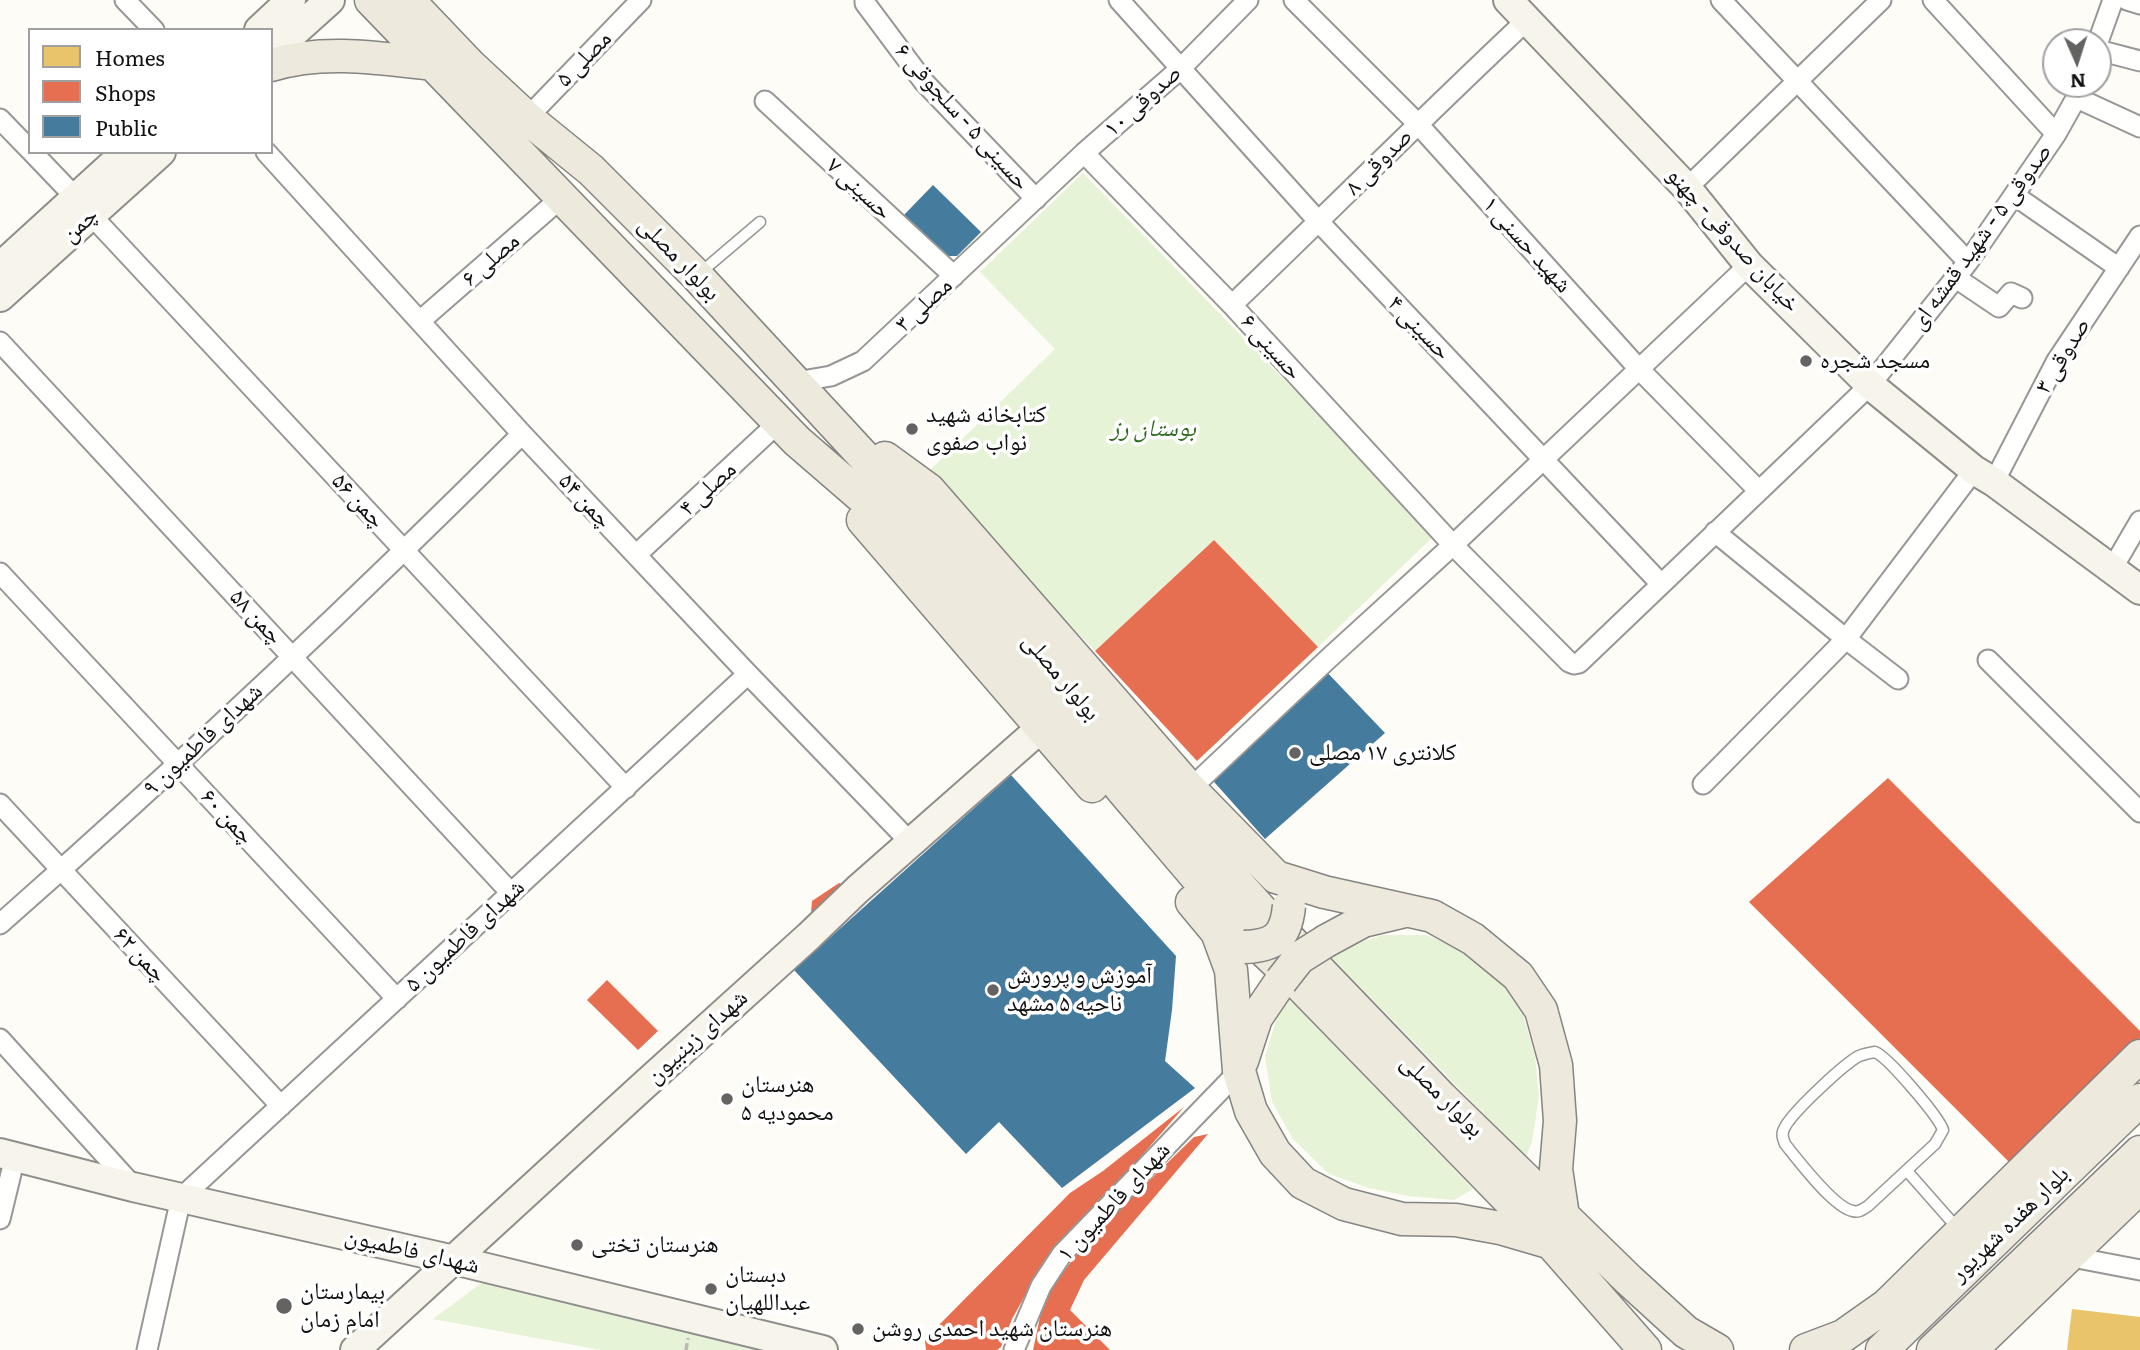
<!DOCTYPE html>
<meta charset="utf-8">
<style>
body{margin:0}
#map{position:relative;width:2140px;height:1350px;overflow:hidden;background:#fdfcf7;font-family:Literata,serif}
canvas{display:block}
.legend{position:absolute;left:28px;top:28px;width:245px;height:126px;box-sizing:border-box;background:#fff;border:2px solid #a0a0a0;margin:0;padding:9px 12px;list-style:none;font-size:21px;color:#111}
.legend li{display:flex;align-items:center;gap:14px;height:35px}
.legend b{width:35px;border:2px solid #a0a0a0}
.north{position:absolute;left:2042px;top:28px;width:70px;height:70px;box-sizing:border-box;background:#fff;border:2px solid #a0a0a0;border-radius:50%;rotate:177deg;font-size:19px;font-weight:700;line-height:28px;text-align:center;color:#111}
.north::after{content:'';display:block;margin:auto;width:24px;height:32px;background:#646362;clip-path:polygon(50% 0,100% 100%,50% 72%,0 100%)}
</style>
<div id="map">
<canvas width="2140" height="1350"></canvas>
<ul class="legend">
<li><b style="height:19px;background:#e9c46a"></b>Homes</li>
<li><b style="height:19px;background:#e76f51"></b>Shops</li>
<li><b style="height:19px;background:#457b9d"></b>Public</li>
</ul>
<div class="north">N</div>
</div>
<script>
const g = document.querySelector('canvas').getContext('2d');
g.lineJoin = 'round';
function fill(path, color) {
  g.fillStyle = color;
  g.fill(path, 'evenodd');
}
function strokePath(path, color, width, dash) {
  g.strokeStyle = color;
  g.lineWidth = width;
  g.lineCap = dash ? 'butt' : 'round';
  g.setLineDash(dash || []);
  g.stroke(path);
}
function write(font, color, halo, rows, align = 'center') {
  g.font = font + ' Literata,"Noto Naskh Arabic",serif';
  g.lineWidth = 7;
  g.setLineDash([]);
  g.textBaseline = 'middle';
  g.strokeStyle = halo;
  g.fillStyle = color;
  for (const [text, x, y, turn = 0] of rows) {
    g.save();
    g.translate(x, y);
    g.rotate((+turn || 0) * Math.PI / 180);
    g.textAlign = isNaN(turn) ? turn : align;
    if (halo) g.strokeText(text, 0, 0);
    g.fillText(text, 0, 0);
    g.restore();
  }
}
fill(new Path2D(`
 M1083,173L1435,535L1318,647L1214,540L1095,651L926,474L1055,349L980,272Z
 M1382,935H1426L1467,951L1500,977L1523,1014L1535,1056L1539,1097L1532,1142L1526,1157L1330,956L1340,949Z
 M1288,997L1473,1189L1454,1200L1408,1196L1369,1188L1329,1174L1293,1139L1272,1102L1265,1056L1279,1011Z
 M487,1279L779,1350H601L433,1319Z`), '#e7f3d7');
fill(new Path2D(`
 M2072,1309L2140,1317V1350H2067Z`), '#e9c46a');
fill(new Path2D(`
 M1214,540L1318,647L1197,761L1095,651Z
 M1888,778L2140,1031V1038L2011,1164L1749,902Z
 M839,883L858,889L809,936L812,901Z
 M607,980L658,1031L638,1050L587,1000Z
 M1184,1107L1124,1176L1046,1258L1012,1319L1001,1347L997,1350H926L925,1341L931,1333L1070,1193L1103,1171Z
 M1208,1134L1084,1280L1070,1310L1110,1350H1033L1043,1303L1052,1287L1086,1242L1194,1137Z`), '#e76f51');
fill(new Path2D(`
 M933,185L981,232L957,256H943L903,216Z
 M1322,667L1385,733L1265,839L1207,774Z
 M1011,775L1176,956L1172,1010L1165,1061L1195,1088L1062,1188L999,1122L966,1154L794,970Z`), '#457b9d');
const lane = new Path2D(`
 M700,273L760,222
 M1875,1052C1888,1057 1939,1117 1943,1130L1935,1144L1868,1206C1863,1209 1859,1213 1853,1211C1834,1208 1798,1160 1785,1144C1783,1139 1781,1134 1784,1129C1790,1114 1844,1064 1859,1056C1864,1054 1869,1053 1875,1052Z
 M1907,1171L1959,1230`);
const street = new Path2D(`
 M125,0L154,30
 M865,0V3L924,82L1036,199
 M1119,0L1319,222L1661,584
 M1294,0L1417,123L1639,369L1758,490
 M1721,0L1968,262
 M1933,0L2056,134
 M2127,0L2140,4
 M2098,42L2113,0
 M2098,50L2140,61
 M2077,98L2140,127
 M765,101L954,276
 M527,118L641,0
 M0,119L30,150
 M32,152L76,198
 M266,152L522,434L748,674L911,843
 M1084,153L1232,305L1453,545L1569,662L1574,664L1579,663L1870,385L1968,262L2056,134L2084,84
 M1687,188L1881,0
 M2014,195L2119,268
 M91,215L626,788
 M1956,278L1999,307L2011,293L2022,298
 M1232,305C1331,210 1427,114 1527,20
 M420,321L561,198
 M0,342L511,893
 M796,382L831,376L863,361L1084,153L1180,69L1248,0
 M1994,482L2056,362L2140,236
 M1715,532L1846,639L1898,679
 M636,555L779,422
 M2112,569L2140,521
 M0,573L397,999
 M1988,660L2140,812
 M1703,784L1846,639L1974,470
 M1190,789L1328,659L1453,545L1749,265
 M0,804L281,1106
 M0,924C179,766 353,603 522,434
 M0,1039L133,1186
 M0,1219L15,1157
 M2067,1256L2140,1270
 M147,1350L181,1198L748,674
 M1014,1350L1041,1286L1062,1254L1239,1071`);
const secondary = new Path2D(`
 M1508,0L1687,188L1749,265L1870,385L1974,470L1994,482L2140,590
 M259,30L291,0
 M271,53L330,0
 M0,267L126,152
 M0,297L161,152
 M0,1153L133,1187L454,1260L823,1350
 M355,1350L642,1087L809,936L858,889L1042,727`);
const primary = new Path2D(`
 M371,0L797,441L915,543L1026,672L1124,792L1240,928L1299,984L1551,1243L1645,1350
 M408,0L470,65L527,118L591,170L697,276L904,500L1047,659L1143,778L1262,911L1441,1097L1629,1280L1686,1332L1717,1350
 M271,65C323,49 379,58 432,64
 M885,458L929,490L1190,789L1276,877L1324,892L1432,916L1473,939L1518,976L1541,1010L1556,1065L1560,1121L1556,1169L1563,1216
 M863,520L1092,786
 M1192,902L1217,932L1231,970L1239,1071L1251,1111L1275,1153L1303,1183L1344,1204L1402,1219L1456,1220L1500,1228L1548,1242
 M1326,941L1363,921L1401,912
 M1242,1061L1256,1018L1281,981
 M1806,1350L1843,1336L1887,1305L2140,1056
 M1882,1350L2140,1100
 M1933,1350L2140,1152
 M1971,1350L2140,1187`);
strokePath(lane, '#979795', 13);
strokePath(street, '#979795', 23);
strokePath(secondary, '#8e8d8b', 32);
strokePath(primary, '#858482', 35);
strokePath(new Path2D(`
 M686,1350L688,1338`), '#b9b9b8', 3.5, [7, 3.5]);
strokePath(lane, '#fffffe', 10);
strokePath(street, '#fffffe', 19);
strokePath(secondary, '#f6f4eb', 28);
strokePath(primary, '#ede9dc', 32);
const primaryBridge = new Path2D(`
 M1244,947C1275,946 1286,937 1289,906
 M1281,981L1299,958L1326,941`);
strokePath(primaryBridge, '#858482', 35, []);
strokePath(primaryBridge, '#ede9dc', 32);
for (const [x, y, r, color] of [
 [1806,361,7,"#646362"],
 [912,429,7,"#646362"],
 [1295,753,7,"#646362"],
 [993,990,7,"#646362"],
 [727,1099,7,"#646362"],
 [577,1245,7,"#646362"],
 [711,1289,7,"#646362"],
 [284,1306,9,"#646362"],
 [858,1329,7,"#646362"]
]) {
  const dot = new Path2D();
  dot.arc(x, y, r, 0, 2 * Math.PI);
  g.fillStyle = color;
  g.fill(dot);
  strokePath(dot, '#fff', 2.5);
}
write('24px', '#111', '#fff', [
 ["مصلی ۵",584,59,-46],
 ["صدوقی ۱۰",1143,101,-42],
 ["حسینی ۵ - سلجوقی ۶",962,117,48],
 ["صدوقی ۸",1379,162,-45],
 ["حسینی ۷",859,189,43],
 ["چمن",80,225,-42],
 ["صدوقی ۵ - شهید قمشه ای",1981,237,-54],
 ["خیابان صدوقی- چهنو",1733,240,48],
 ["شهید حسنی ۱",1527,245,48],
 ["بولوار مصلی",679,259,46],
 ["مصلی ۶",491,260,-41],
 ["مصلی ۳",924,305,-43],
 ["حسینی ۴",1419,328,46],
 ["حسینی ۶",1271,347,48],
 ["صدوقی ۳",2063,356,-59],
 ["مصلی ۴",708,489,-43],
 ["چمن ۵۶",358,501,47],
 ["چمن ۵۴",585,501,47],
 ["چمن ۵۸",256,617,47],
 ["بولوار مصلی",1061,677,50],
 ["شهدای فاطمیون ۹",203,740,-43],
 ["چمن ۶۰",227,817,47],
 ["شهدای فاطمیون ۵",465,936,-43],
 ["چمن ۶۲",140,955,47],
 ["شهدای زینبیون",697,1037,-42],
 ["بولوار مصلی",1442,1096,45],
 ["شهدای فاطمیون ۱",1114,1202,-47],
 ["بلوار هفده شهریور",2010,1224,-44],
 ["شهدای فاطمیون",412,1251,13]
]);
write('24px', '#111', '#fff', [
 ["مسجد شجره",1820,361],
 ["کتابخانه شهید",926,415],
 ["نواب صفوی",926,443],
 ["کلانتری ۱۷ مصلی",1309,753],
 ["آموزش و پرورش",1007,976],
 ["ناحیه ۵ مشهد",1007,1004],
 ["هنرستان",741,1085],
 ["محمودیه ۵",741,1113],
 ["هنرستان تختی",591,1245],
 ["دبستان",725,1275],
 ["عبداللهیان",725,1303],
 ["بیمارستان",300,1292],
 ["امام زمان",300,1320],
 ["هنرستان شهید احمدی روشن",872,1329]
], 'left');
write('italic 24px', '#2f6b1f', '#fff', [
 ["بوستان رز",1153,429]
]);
</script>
